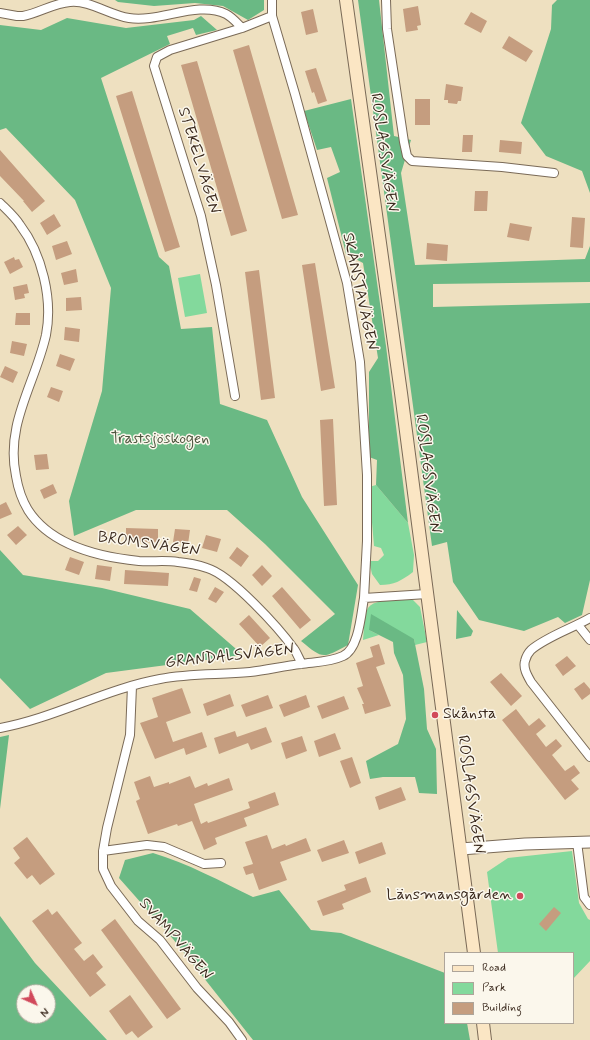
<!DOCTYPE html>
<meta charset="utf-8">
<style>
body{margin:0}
#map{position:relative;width:590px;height:1040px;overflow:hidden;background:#eee0c0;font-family:Mynerve,sans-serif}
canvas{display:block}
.legend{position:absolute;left:444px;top:952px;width:130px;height:72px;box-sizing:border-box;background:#fbf7ec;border:1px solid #aea59a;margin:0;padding:5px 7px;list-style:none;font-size:12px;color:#3b2a1e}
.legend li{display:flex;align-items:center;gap:8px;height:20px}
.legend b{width:20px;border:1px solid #aea59a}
.north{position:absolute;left:16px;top:984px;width:40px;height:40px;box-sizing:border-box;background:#fbf7ec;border:1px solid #aea59a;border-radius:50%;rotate:135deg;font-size:11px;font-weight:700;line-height:16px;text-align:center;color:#3b2a1e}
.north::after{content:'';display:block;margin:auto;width:14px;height:18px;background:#d1495b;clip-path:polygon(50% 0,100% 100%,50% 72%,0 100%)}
</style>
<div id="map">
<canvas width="590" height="1040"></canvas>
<ul class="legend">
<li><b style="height:5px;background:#fbe6c4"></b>Road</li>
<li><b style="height:11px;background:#83d99c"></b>Park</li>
<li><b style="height:11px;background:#c59d7f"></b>Building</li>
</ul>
<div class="north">N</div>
</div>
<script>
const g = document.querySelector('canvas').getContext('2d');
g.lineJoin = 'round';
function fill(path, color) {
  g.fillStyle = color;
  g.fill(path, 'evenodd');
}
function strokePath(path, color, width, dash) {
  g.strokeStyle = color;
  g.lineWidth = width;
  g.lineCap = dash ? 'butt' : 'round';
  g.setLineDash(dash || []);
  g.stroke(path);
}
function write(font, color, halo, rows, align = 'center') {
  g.font = font + ' Mynerve,sans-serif';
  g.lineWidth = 3;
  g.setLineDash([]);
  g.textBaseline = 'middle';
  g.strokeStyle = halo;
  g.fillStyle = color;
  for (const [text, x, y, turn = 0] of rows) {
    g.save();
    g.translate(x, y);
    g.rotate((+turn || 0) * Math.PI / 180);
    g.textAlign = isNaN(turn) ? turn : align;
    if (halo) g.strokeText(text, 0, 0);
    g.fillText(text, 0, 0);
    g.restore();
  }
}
fill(new Path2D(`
 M200,274L207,313L185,317L178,278Z
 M376,485L408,523L414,555L413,572C401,581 394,585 380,585L372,574L369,561H378L384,555L381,548L374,546L369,487Z
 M413,600L420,607L427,642L415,645L414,639L369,630L379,635L363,640C364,632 364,614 368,608C375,598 402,600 413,600Z
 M572,851L579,903L588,919L590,920V961L573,979V953H498L487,872L508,858Z`), '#83d99c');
fill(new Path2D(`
 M115,0H264V10L248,20L223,6L195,3L154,6L118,2Z
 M358,0H379L394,136L411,140L401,173L415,265L585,259L590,246V282L433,284V307L590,303V580L582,615L565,623L558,617L524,631L479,620L453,582L447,542L432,546Z
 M557,0H590V193L582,171L546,156L521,123L551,29L552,5Z
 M201,16L217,30L196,35L193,28L167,36L170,44L101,78L159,257L169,266L181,329L212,327L220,404L267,420L302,497L358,585L348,645C322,659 323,659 301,641L335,614L265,544L227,510H136L74,536L69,501L102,391L111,288L75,200L6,128L0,130V25L41,30L67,18L126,28L194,20Z
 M351,99L386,346L408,523L376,485L377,460L369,457V372L378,358L363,263L346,254L327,178L340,172L331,147L317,150L304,111Z
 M0,550L23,575L102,588L190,609L243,655L106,673L30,709L0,678Z
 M457,610L473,631L471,636L456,639Z
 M371,614L414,639L424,689L427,729L436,749L437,794L419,793L415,777H383L370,779L366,761L398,744L406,719L403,675L394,653L393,642L369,630Z
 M9,735L0,809V737Z
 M153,853C187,863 222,882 253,897L279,890L311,930L341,933L445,973V1023H467L470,1040H253L173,939L119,878L125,860Z
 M0,916L35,963L107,1040H0ZM24,992H48V1016H24Z`), '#6ab984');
fill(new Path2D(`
 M418,6L421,25L417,26L418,30L406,32L403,9Z
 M313,9L318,32L306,35L301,12Z
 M471,12L487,21L481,33L464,24Z
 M509,36L533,51L526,62L502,48Z
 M249,45L298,215L282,219L233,50Z
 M197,61L247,231L231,236L181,65Z
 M316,68L327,101L318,104L314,92L312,93L305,71Z
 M446,84L463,87L461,101H458L457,104L448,103V100H444Z
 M132,91L180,247L165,252L116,96Z
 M415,99H430V125H415Z
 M463,135H473L472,152H462Z
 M500,140L522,142L521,154L499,152Z
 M0,150L45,201L32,212L23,201H24L0,176Z
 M475,191H488L487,211H474Z
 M54,214L61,226L47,235L40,223Z
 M572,217L585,218L583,248L570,247Z
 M510,223L532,227L529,241L507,237Z
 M67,241L72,254L56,260L52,246Z
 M427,243L448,245L447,261L426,259Z
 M14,257L15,260L19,259L23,267L10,274L4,262Z
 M315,263L335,388L321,391L302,265Z
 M76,269L78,282L64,285L61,273Z
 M259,270L275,398L261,400L245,272Z
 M27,284L29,293L24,294L25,298L15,300L13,287Z
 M81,297L82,310L66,311V298Z
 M16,313H30V325H15Z
 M65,327L80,329L79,342L64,340Z
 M12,341L27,344L24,356L10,353Z
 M60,354L75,359L70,371L56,366Z
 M5,366L18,372L13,383L0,377Z
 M51,387L63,391L59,402L47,397Z
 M333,419L337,505L324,506L320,420Z
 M47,454L49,469L36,470L34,455Z
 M53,484L57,493L44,499L40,490Z
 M6,502L12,514L0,519V505Z
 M18,526L27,535L16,545L7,535Z
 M126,528L158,529V543L126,541Z
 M175,529L190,530L188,544L173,542Z
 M206,535L221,539L217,552L202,548Z
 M237,547L249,556L241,567L229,558Z
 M70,557L84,562L79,575L65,570Z
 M97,565L112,567L110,581L95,579Z
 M262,565L272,576L262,586L252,575Z
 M125,570L169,573L168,586L124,584Z
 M194,577L201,579L197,592L189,590Z
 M215,587L224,592L216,603L208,599Z
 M282,587L311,620L300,629L272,596Z
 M249,615L270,638L260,647L239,624Z
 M379,644L385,664L376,667L391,706L365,714L362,704H364L357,688L363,686L356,663L373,657L370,647Z
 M567,656L576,666L563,676L555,665Z
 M501,673L522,696L511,706L490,682Z
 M584,682L590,689V694L582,700L574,689Z
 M182,688L191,713L166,722L173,742L202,732L207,747L186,755L184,748L155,759L140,723L158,717L152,698Z
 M230,694L234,706L207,716L203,704Z
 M268,695L273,708L246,717L241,705Z
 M306,695L310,707L284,717L279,705Z
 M344,696L349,709L322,719L317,706Z
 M516,709L529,726L539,718L546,726L536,734L546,747L556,739L562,746L552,755L565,771L574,765L580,773L571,780L579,789L565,800L502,720Z
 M266,727L272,742L251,750L248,743L219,754L214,738L235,731L237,737Z
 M335,733L341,749L319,757L314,741Z
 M302,736L307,751L286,759L281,743Z
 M352,757L361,783L350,788L340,761Z
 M150,776L154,787L169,782V784L190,776L195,788L207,783L208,786L229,778L233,790L194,804L201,824L207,821L208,823L250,808L248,802L275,792L279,805L244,818L247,826L215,838L217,844L204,850L192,821L178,826L177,824L148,834L136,801L140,799L134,782Z
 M401,787L406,800L379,810L375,797Z
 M267,835L272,849L285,844L286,846L306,838L311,851L280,862L287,880L259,890L253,873L246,875L243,867L253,864L245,842Z
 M27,837L55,874L40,885L32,875L27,879L14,863L20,858L13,848Z
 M344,840L349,853L322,862L317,850Z
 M382,842L386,854L359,864L355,852Z
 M366,877L371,892L342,904L344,909L323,916L317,901L346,890L344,885Z
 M554,907L561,913L546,931L539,924Z
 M48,909L52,915L57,911L82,943L74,949L84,961L93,954L103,967L96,973L106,985L90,997L32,921Z
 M115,919L181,1009L167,1019L101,930Z
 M130,995L153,1027L138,1038L132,1031L126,1035L109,1011Z`), '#c59d7f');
const minor = new Path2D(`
 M272,0V16L295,94L347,283L360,362L367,475V541L364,598
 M386,0L387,29L404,142L407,156L412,161L502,167L554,173
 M0,13L17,16H23C39,13 54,3 70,2C90,0 109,15 129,18C159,23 198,0 226,14C232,17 237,23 242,28
 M0,203C7,210 15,217 20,225C42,254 53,299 46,335C35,384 5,424 16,476C18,488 22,500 28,510C51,546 99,557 139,561C152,562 165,560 178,562C188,563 198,565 207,568C231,575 279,628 294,649C297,653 299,659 302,664
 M235,396L216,285L201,216L154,66L157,57L170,50L242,28L272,16
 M590,618C573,628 546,637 531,650C528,653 526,657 525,661C523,668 527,675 531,682L590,757
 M578,625L590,640
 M132,686L130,735L107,828L103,851V869L111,886L138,921L160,940L197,988L229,1022L242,1040
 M0,728C55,718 105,689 160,679C190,673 220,675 250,672C267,670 284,666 301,664C315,662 330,662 343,656C359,649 361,614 364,598L427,594
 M577,842L584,897L590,905
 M103,851L147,845L164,847L204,864L221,863`);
const tertiary = new Path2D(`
 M461,849L525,844L590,842`);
const secondary = new Path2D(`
 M346,0L401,393L474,953
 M483,1023L485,1040`);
strokePath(minor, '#7a6a57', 10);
strokePath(tertiary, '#7a6a57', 13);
strokePath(secondary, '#7a6a57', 14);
strokePath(minor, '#fff', 8);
strokePath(tertiary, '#fff', 11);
strokePath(secondary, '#fbe6c4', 12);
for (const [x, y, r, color] of [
 [435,715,4,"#d1495b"],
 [520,896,4,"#d1495b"]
]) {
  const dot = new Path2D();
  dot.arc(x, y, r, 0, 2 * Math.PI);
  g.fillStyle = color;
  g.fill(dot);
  strokePath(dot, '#fbf7ec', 1.5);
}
write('16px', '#3b2a1e', '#fbf7ec', [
 ["ROSLAGSVÄGEN",383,153,82],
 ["STEKELVÄGEN",198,161,73],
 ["SKÅNSTAVÄGEN",359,292,78],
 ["ROSLAGSVÄGEN",427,474,83],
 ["BROMSVÄGEN",149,545,8],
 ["GRANDALSVÄGEN",230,657,-6],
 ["ROSLAGSVÄGEN",470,795,82],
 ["SVAMPVÄGEN",175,940,49]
]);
write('16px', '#4d563e', '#fbf7ec', [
 ["Trastsjöskogen",160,440]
]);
write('16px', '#3b2a1e', '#fbf7ec', [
 ["Skånsta",443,715],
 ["Länsmansgården",512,896,"right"]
], 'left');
</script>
